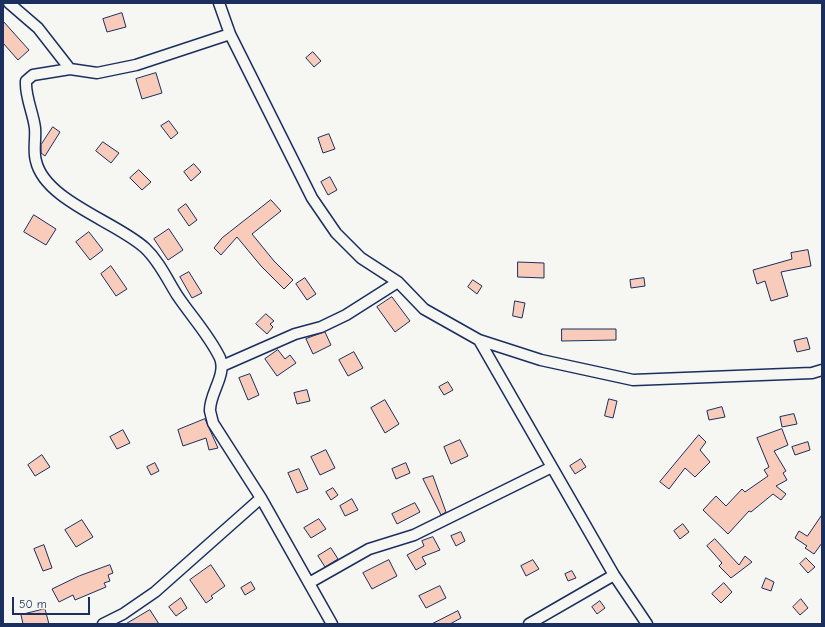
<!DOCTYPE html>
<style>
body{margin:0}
#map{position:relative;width:825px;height:627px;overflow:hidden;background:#f6f6f2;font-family:"Comic Neue",sans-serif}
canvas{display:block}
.frame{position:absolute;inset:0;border:4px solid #1b2f5e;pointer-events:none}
.scale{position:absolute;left:12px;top:597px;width:78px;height:18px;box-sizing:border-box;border:2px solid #1b2f5e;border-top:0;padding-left:5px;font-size:12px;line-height:14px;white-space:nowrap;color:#1b2f5e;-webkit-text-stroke:3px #f6f6f2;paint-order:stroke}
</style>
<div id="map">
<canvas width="825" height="627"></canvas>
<div class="frame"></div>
<div class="scale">50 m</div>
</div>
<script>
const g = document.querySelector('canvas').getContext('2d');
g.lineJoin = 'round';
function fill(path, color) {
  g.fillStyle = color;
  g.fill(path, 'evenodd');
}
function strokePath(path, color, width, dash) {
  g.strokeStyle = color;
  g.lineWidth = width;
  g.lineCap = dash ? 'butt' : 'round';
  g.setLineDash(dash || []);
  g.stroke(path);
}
const building = new Path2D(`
 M122,13L126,27L107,32L103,19Z
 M3,21L29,50L18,60L3,43Z
 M313,52L321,61L314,67L306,58Z
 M156,73L162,93L142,99L136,79Z
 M169,121L178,133L171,139L161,126Z
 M53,127L60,132L45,156L41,153V145Z
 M329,134L335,149L323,153L318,138Z
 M103,142L119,153L111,163L96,151Z
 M194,164L201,172L191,181L184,172Z
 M139,170L151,182L142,190L130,178Z
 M330,177L337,190L328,195L321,182Z
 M271,200L281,211L252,234L274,261L293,280L284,289L261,266L237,237L221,255L214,248L222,238Z
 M186,204L197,220L189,226L178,210Z
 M34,215L56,229L46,245L24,232Z
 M169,229L183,250L168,260L154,239Z
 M89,232L103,250L90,260L76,242Z
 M808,250L811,266L781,272L788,296L771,301L765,281L757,284L753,270L792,259L791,253Z
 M518,262L544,263V278L518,277Z
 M111,266L127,289L116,296L101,274Z
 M189,272L202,293L192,298L180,277Z
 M305,278L316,294L307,300L296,284Z
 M644,278L645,286L631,288L630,280Z
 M473,280L482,286L477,294L468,287Z
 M392,297L410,321L395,332L377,307Z
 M515,301L525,303L522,318L513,316Z
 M266,314L274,321L270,324L273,327L267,334L256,324Z
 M562,329H616V340L562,341Z
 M325,332L331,345L313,354L306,339Z
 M807,338L810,349L797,352L794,341Z
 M278,350L285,359L290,355L296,363L277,376L265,359Z
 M354,352L363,368L348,376L339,360Z
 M250,374L259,395L248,400L239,378Z
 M448,382L453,390L444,395L439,387Z
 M307,390L310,401L297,404L294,393Z
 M609,399L617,401L613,418L605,416Z
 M385,400L399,424L385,433L371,408Z
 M722,407L725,417L709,420L707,411Z
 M794,414L797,424L782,427L780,417Z
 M205,419L218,448L209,450L206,438L183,446L178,430Z
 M782,429L788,445L774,451L786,471L783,473L787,480L776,486L786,494L781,500L773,494L751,512L749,511L728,534L703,510L716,496L726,506L742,489L745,492L768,476L764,470L769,467L757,438Z
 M123,430L130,443L117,449L110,437Z
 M699,435L706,442L700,450L710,462L695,477L685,468L669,489L660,482Z
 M460,440L468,456L451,464L444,447Z
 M808,442L810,450L795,455L792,447Z
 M326,450L335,468L320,475L311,457Z
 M42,455L50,467L35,476L28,465Z
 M581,459L586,467L575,474L570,466Z
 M155,463L159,471L151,475L147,467Z
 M406,463L410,473L396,479L392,469Z
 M299,469L308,489L297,493L288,473Z
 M433,476L446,512L441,515L423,479Z
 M333,488L338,495L331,500L326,492Z
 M352,499L358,510L345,516L340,506Z
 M415,503L420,512L397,524L392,514Z
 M822,515V543L814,554L805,548L807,546L795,538L799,531L807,536Z
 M319,519L326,529L311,538L304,528Z
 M82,520L93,537L76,547L65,530Z
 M683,524L689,532L680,539L674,531Z
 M461,532L465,541L456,546L451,536Z
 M433,537L440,550L422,557L426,564L416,570L407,555L424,546L422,541Z
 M715,539L739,565L745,556L752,562L731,578L719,566L722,563L707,546Z
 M44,545L52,568L43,571L34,549Z
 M331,548L338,559L325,567L318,556Z
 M806,558L815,567L808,573L800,564Z
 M389,560L397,576L372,589L363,573Z
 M533,560L539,569L526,576L521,566Z
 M110,565L113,573L108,575L110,581L104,583L106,587L75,600L73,595L59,602L52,589L79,576Z
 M211,565L225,586L211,596L213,598L206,603L190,580Z
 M572,571L576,578L568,581L565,574Z
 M766,578L774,582L771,591L762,588Z
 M251,582L255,589L245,595L241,588Z
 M724,583L732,592L721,603L712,594Z
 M440,586L446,598L426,608L419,596Z
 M181,598L187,608L176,616L169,607Z
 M801,599L808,608L800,615L793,607Z
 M600,601L605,608L597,614L592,607Z
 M45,609L49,624H23L21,615Z
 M150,610L159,624H126Z
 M458,611L461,618L450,624H432Z`);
fill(building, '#f8cbba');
strokePath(building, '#1b2f5e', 1);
const minor = new Path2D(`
 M9,3L38,28L70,69
 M219,3L230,34L312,198L336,233L361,258L398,282L424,309L479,340L541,360L633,380L812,373L822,370
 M230,34L136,65L97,73L70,69L33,75L26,81C25,97 33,112 35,128C36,139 33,151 36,161C45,201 117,222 145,248C159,261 167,279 177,295C191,316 209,335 220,358C227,375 209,394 210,411C211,415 212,419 213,423L261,498L332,624
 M479,340L614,575L647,624
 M222,366L295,334L321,327L346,315L398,282
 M309,583L369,549L414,535L552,467
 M103,624L123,614L155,592L261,498
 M529,624L614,575`);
strokePath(minor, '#1b2f5e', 13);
strokePath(minor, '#f6f6f2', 10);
</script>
